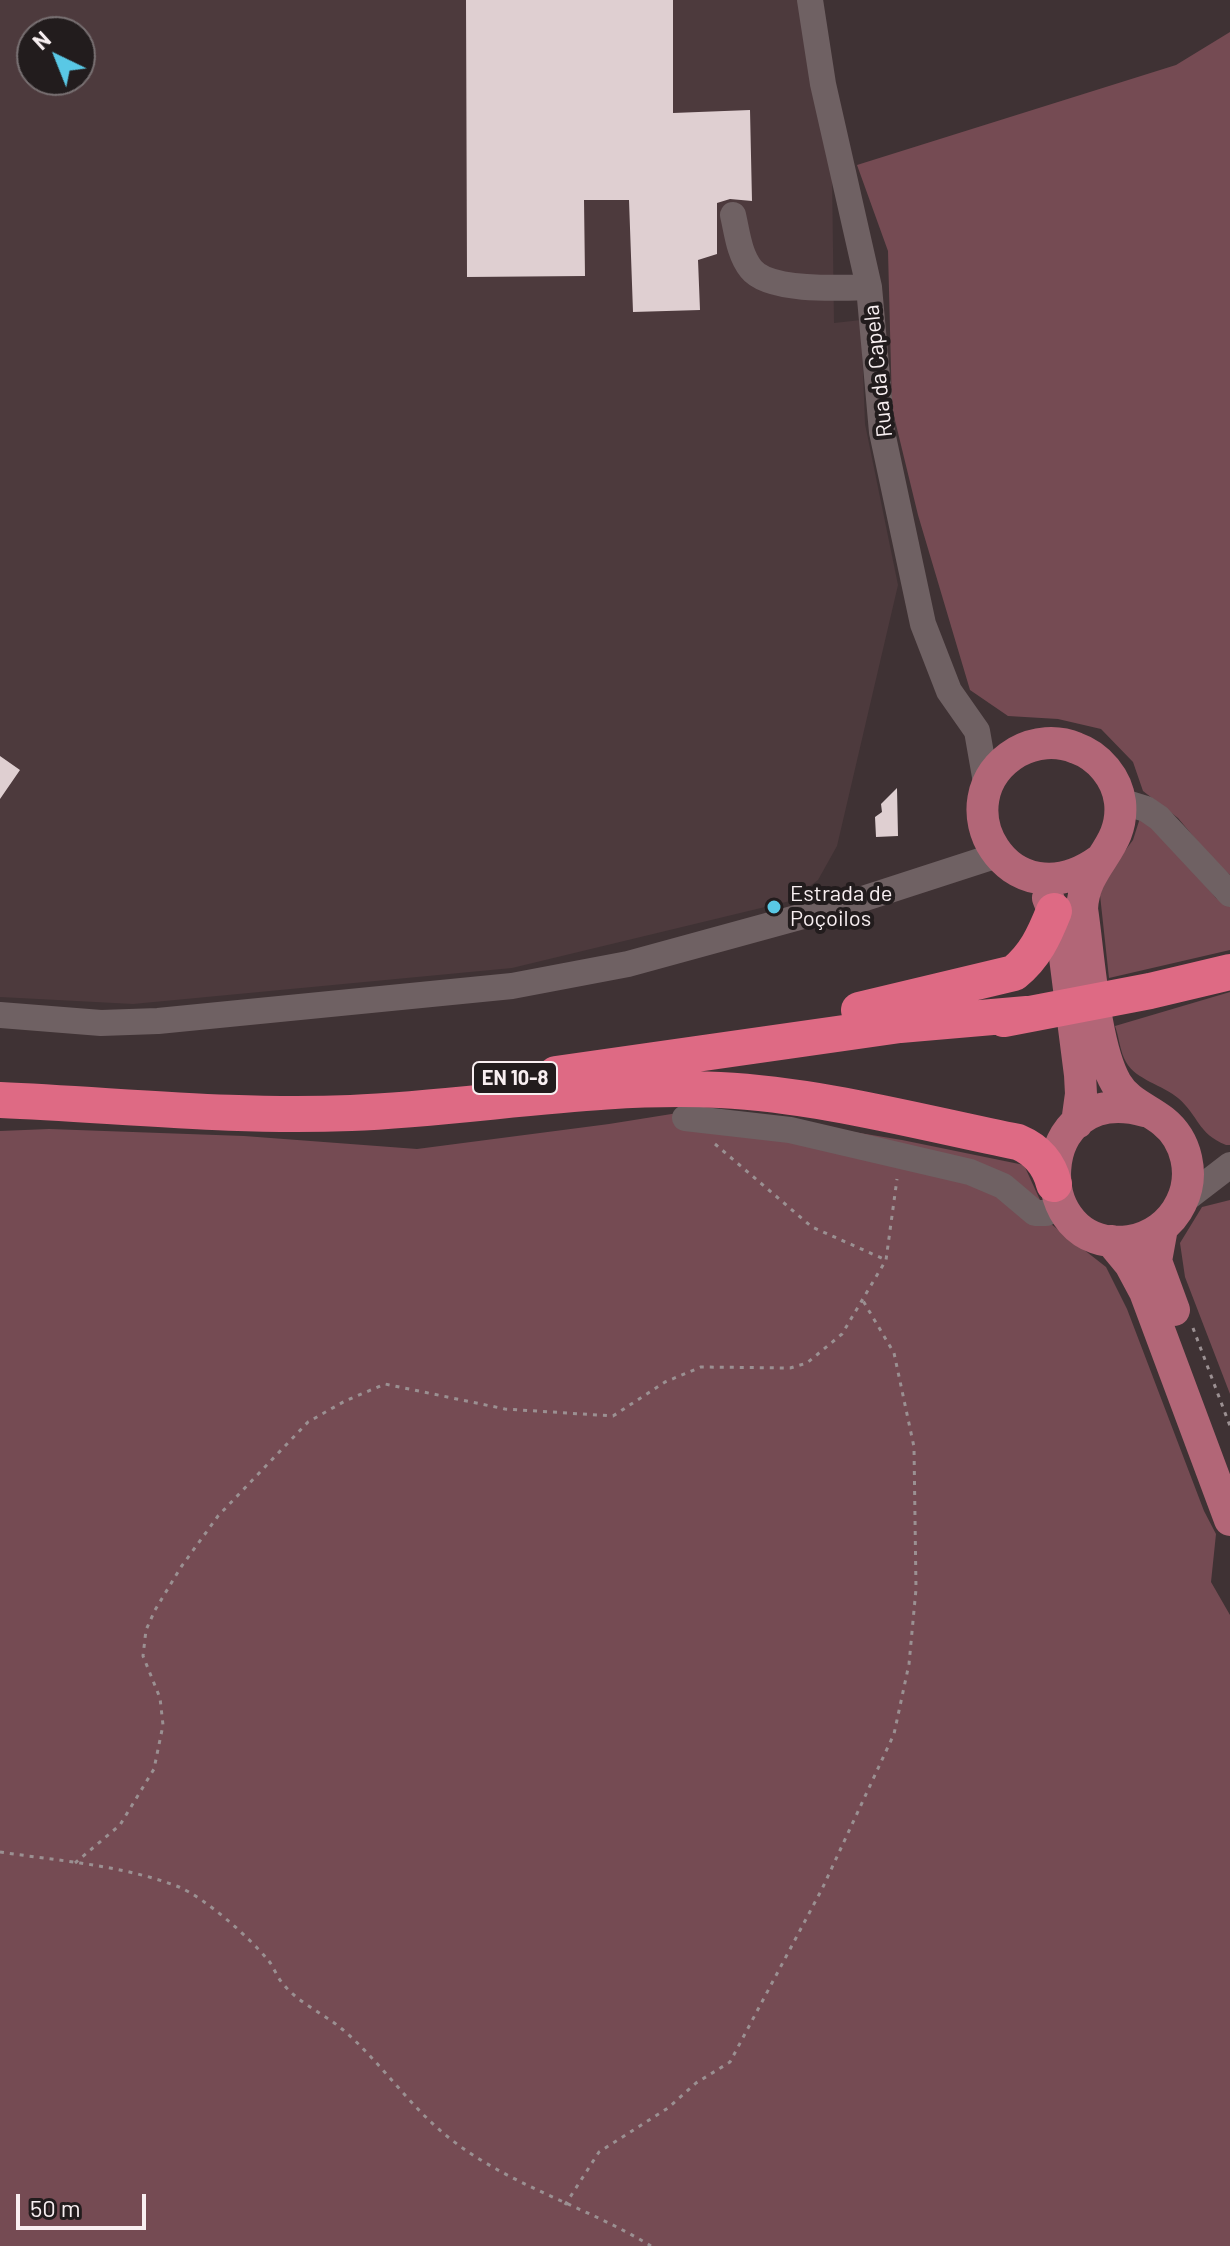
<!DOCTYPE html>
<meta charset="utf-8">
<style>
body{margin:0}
#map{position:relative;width:1230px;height:2246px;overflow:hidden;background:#3f3234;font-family:Barlow,sans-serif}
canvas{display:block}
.north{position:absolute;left:16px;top:16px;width:80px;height:80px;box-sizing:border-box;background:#221c1d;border:2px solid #787072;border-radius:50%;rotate:317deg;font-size:22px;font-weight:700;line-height:32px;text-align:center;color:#f8eff1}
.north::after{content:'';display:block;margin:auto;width:28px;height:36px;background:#59c8e5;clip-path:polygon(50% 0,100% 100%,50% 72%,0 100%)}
.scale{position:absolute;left:16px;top:2194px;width:130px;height:36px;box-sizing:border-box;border:4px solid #f8eff1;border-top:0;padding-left:10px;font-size:24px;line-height:28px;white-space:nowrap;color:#f8eff1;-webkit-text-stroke:6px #221c1d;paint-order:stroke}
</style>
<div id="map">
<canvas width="1230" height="2246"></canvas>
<div class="north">N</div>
<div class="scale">50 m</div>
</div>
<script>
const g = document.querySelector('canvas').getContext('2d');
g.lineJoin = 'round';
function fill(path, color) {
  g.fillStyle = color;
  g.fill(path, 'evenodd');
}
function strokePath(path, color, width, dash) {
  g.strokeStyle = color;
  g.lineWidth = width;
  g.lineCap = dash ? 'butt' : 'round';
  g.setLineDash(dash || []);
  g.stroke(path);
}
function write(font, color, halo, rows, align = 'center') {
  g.font = font + ' Barlow,sans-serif';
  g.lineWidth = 8;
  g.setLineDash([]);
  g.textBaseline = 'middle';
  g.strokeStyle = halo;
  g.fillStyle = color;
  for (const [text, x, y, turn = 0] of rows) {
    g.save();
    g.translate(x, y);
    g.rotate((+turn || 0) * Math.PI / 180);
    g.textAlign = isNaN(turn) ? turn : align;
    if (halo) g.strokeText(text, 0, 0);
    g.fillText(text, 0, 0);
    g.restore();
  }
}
fill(new Path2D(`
 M0,0H802L832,174L834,323L861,320L865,424L898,585L837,846L818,880L790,901L512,968L133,1004L0,997ZM32,32H80V80H32Z`), '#4d3a3d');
fill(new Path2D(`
 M1230,32V875L1213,860L1178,818L1143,791L1133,762L1101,729L1058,719L1008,716L970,690L918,515L892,408L888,251L857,165L1176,65Z
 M1140,818L1165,836L1216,898L1230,907V950L1109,978L1100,895L1107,875L1133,840Z
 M1230,992V1145H1226C1197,1133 1199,1116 1178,1098C1163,1085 1136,1080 1126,1062C1120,1052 1119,1037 1115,1026Z
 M709,1108L902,1140L1024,1165L1051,1224L1106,1267L1127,1309L1204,1511L1216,1534L1211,1582L1230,1615V2246H0V1131L49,1129L244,1136L417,1149L609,1124Z
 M1230,1200V1394L1185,1277L1180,1243L1202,1207Z`), '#754b53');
fill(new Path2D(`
 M466,0H673V113L750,110L752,201L730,199L717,203V254L698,260L700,310L633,312L629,200H584L585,276L467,277Z
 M0,756L20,770L0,799Z
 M897,788L898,836L876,837L875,817L882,812L881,804Z`), '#dfcfd1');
strokePath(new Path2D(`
 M715,1144L812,1227L886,1260
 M1193,1328L1230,1426
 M0,1852C59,1861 123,1865 179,1887C205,1898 249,1937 268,1960C274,1967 277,1978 284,1985C300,2004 323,2013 342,2029C380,2061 409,2106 448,2137C509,2186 586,2206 651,2246
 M75,1863L120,1825L154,1769L163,1725L160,1698L143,1656L146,1630L155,1610L181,1567L218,1516L308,1422L345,1401L385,1384L505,1409L613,1416L665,1382L701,1367L790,1368L807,1363L842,1334L886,1260L897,1179
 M565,2205L599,2152L668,2108L696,2083L730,2062L822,1889L894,1734L909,1664L916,1589L914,1447L894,1353L862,1299`), '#9b9092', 3, [4, 6]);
strokePath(new Path2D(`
 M810,0L823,84L869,287L882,432L923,624L949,691L977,731L987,788
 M733,215C737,232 739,254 751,269C769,292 841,288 869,287
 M1120,801L1146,809L1159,818L1230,894
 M0,1015L101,1023L158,1021L512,986L628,964L847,904L998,855
 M685,1118L790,1130L970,1172L1003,1186L1035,1213H1046L1062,1206
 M1182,1202L1230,1165`), '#6f6163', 26);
strokePath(new Path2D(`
 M1100,860C1009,926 937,800 1017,752C1035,742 1057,740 1076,748C1099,756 1117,778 1120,802C1125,849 1084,863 1082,909C1089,955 1094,1045 1116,1083C1127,1102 1146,1108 1163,1121C1187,1140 1195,1175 1181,1203C1171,1224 1151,1238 1129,1241C1026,1254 1030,1079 1145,1111
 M1048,898L1062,934L1080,1075L1081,1094L1077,1123
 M1162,1228L1156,1261L1174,1310
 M1111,1241L1130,1264L1145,1292L1230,1520`), '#b26677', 32);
strokePath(new Path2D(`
 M859,1010L1014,973C1035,956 1044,936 1054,911
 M1004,1019L1150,991L1230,972
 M556,1074L900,1025L1027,1014
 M0,1100C117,1105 234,1118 351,1113C474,1108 596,1084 720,1090C820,1095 919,1122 1018,1142C1037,1150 1049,1164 1054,1184`), '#de6a84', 36);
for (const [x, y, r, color] of [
 [774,907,8,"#59c8e5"]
]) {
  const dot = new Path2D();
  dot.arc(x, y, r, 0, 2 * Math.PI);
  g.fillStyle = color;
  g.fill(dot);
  strokePath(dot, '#221c1d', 3);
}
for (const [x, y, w] of [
 [515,1078,84]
]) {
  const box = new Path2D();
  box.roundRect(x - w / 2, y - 16, w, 32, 6);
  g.fillStyle = '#221c1d';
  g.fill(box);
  strokePath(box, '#f8eff1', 2);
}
write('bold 20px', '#f8eff1', null, [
 ["EN 10-8",515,1078]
]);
write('22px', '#f8eff1', '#221c1d', [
 ["Rua da Capela",878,371,-96]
]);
write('22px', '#f8eff1', '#221c1d', [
 ["Estrada de",790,894],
 ["Poçoilos",790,919]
], 'left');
</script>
